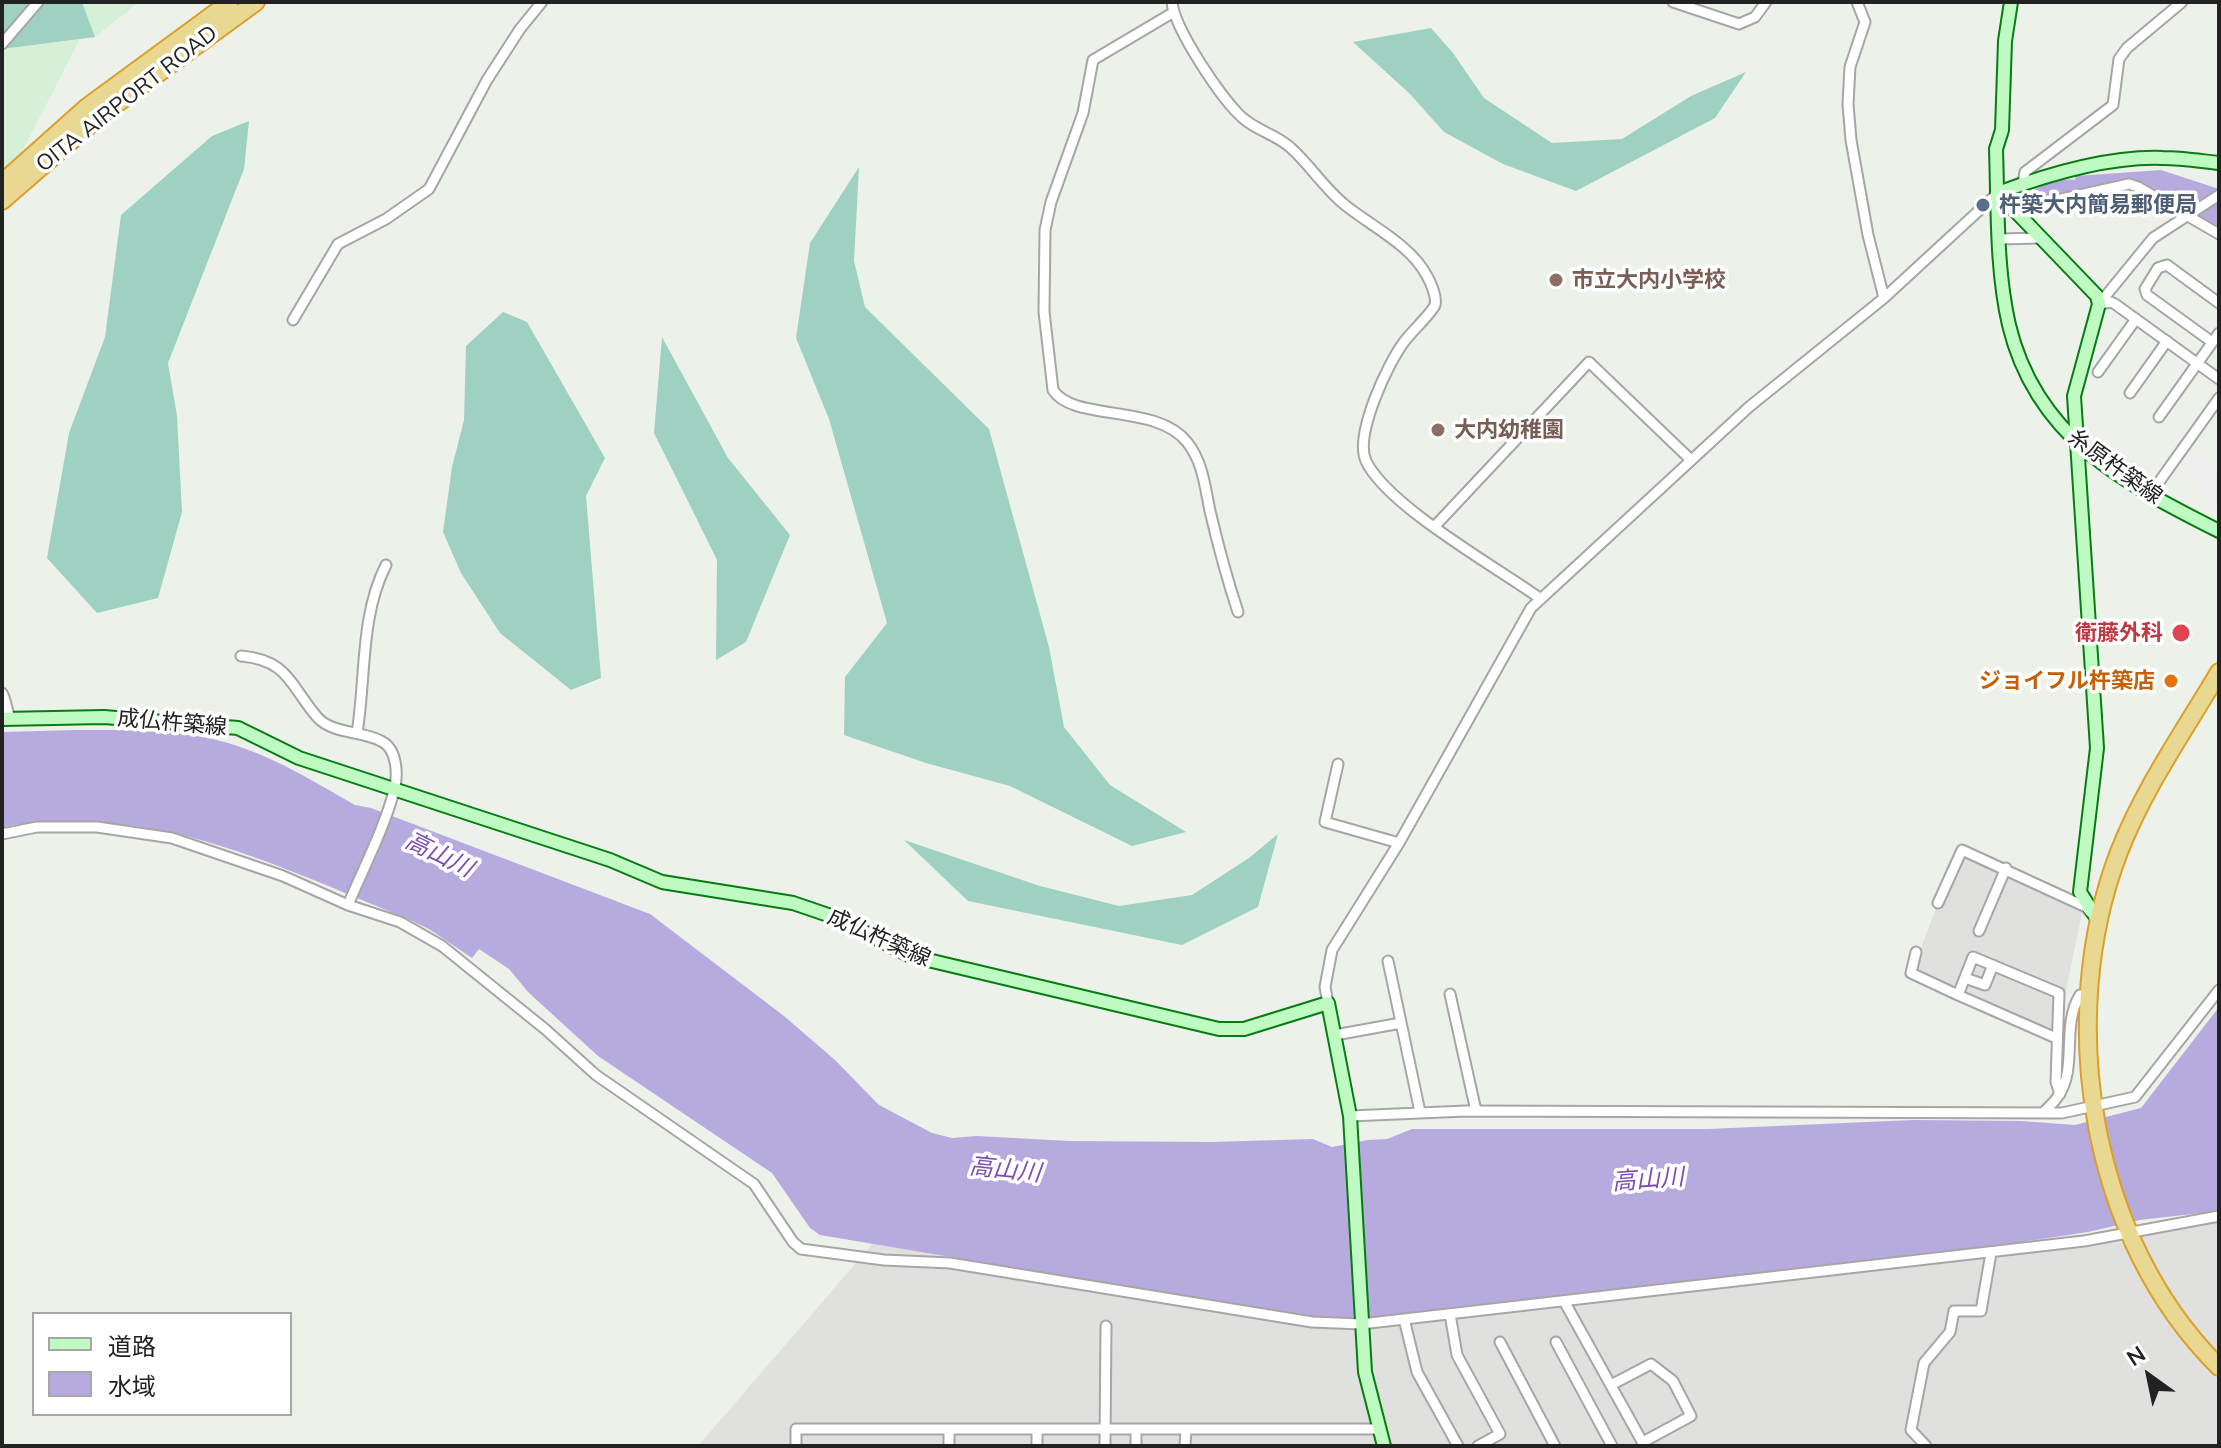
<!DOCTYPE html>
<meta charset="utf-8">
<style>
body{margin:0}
#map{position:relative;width:2221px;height:1448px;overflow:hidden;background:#ecf2e9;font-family:Mulish,"Noto Sans JP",sans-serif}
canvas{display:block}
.frame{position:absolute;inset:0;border:4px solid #222;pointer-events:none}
.legend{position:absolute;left:32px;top:1312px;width:260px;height:104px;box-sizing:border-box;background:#fff;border:2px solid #a7a7a7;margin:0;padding:10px 14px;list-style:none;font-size:24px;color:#222}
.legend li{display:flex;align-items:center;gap:16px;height:40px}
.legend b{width:40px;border:2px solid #a7a7a7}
.north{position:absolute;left:2109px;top:1336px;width:80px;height:80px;-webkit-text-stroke:6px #fff;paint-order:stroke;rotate:327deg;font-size:22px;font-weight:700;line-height:32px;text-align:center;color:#222}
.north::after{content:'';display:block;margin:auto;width:28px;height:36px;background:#222;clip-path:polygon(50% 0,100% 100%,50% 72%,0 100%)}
</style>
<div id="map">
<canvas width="2221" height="1448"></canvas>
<div class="frame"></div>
<ul class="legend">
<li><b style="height:10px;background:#bffac2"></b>道路</li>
<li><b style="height:22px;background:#b6aadf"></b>水域</li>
</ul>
<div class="north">N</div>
</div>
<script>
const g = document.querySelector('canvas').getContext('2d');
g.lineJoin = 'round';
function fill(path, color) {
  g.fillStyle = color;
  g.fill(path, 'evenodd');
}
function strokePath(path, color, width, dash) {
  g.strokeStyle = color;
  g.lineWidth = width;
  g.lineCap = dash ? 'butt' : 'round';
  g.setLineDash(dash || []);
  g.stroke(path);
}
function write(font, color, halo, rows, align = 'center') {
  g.font = font + ' Mulish,"Noto Sans JP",sans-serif';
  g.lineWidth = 7;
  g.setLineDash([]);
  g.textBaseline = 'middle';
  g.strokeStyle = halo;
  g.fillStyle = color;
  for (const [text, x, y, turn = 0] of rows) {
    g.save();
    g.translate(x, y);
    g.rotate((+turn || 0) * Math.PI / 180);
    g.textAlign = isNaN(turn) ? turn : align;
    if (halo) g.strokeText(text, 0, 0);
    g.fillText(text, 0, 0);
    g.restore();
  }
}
fill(new Path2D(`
 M1962,850L2068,898L2071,906L2082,913L2056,1038L1911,974L1938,903Z
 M900,1212L1336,1296L2219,1223V1446H698Z`), '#e0e0df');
fill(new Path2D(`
 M82,2H139L95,37Z
 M80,39L2,191V49Z`), '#d5f0d7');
fill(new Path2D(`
 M2,2H82L95,37L2,49Z
 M1431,28L1453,53L1484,98L1552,143L1622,139L1691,96L1746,72L1715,118L1576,191L1503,164L1444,132L1410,94L1353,42Z
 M249,121L244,169L168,363L177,416L182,512L158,598L97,613L47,558L69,433L105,337L121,215L212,136Z
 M859,167L854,261L865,307L989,429L1049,647L1064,727L1110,785L1186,832L1132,846L1010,786L926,763L844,735L845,677L887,623L829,419L796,338L810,243Z
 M503,312L527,322L605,458L586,496L601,678L571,690L500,633L461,573L443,532L452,467L464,420L466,346Z
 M662,337L728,458L790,535L746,642L716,660L717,560L654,433Z
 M1278,834L1258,907L1182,945L968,901L904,840L1040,886L1119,906L1192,895L1249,858Z`), '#9ed1c2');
fill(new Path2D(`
 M2189,448L2219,469V512L2179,465Z`), '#eee');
fill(new Path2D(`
 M2161,170L2219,189V229C2198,214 2167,195 2141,194C2131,193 2124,197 2114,194L2103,199L2084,200L2056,207V210H2049L2036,216L2028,215L2020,210L2019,202C2030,189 2057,177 2075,180L2076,176Z
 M77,730C132,730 194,729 246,749C284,763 320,785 355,805L371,808L650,914L784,1016L835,1060L879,1105L932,1133L952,1138L977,1136L1069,1141L1211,1142L1313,1139L1332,1147L1368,1140L1387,1139L1412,1129H1708L1913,1120L2021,1121L2075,1125L2141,1108L2219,1007V1211L2140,1220L2088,1232L2014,1243L1344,1320L1314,1318L820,1235L810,1228L772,1173L598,1056L528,992L509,969L479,949L472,958L429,929L406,918C326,886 244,847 159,830C111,820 62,821 13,825L2,828V732Z`), '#b6aadf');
const street = new Path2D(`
 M1172,2C1174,28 1223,102 1244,119C1258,131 1277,135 1291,148C1310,165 1324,188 1345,205C1371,226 1411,245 1427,276C1431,283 1437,297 1435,305C1431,314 1411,332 1404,342C1388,363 1354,435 1366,461C1387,506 1498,568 1541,599
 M1673,2L1739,24L1755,17L1766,2
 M1857,2L1865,22L1850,67L1848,104L1851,140L1868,235L1884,298
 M1174,12L1093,60L1083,113L1051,202L1045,230L1044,312L1053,390C1073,422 1156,403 1187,442C1203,462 1205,487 1210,511C1218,545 1227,579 1238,612
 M2,44L38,2
 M2023,183L2025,172L2113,105L2119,59L2127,48L2182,2
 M2012,210L2129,184L2138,187L2219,234
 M2000,239L2040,238
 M2099,304L2153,238L2219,195
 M2099,304L2111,302L2115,304L2219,379
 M293,320L338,244L386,219L429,189L487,80L520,29L542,2
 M2212,342L2147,295L2145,289L2158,268L2167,265L2219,303
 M2098,372L2136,319
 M2130,393L2167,341
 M2159,417L2219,333
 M2149,496L2219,398
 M1435,526L1589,362L1691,460
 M241,656C289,660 290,686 318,718C333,734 363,731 381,741C398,749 398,776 394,791C384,829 363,869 348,905
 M2,693C7,702 6,710 11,719
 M357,733C366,678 360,616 386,565
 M1338,764L1325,822L1399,843
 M2,834L37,827H97L172,838L283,876L348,905L400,922L442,946L545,1029L596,1075L754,1184L793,1242L801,1249L884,1260L950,1263L1312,1322L1361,1324L2084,1241L2219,1216
 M1938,903L1962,850L2086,907L2090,912
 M1979,931L2006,868
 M1916,952L1911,973L1958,995
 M1388,961L1420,1112
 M1965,978L1985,985L1993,965
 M1450,994L1476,1111
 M1328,1003L1325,987L1332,950L1399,843L1531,608L1749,407L1884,298L1998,193
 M1335,1035L1401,1023
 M2056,1038L1958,995L1973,957L2059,993L2056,1082L2060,1094
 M2045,1111C2049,1106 2055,1102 2058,1096C2078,1069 2061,1025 2080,995L2089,996
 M1350,1116L1466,1111L2062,1113L2135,1097L2219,990
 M1564,1301L1644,1445
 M1450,1314L1457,1355L1500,1434L1478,1446
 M1404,1319L1417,1372L1458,1446
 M1500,1342L1555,1446
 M1556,1342L1612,1446
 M1611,1385L1651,1364L1673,1381L1691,1416L1643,1442
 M949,1429V1446
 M1037,1430V1446
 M1136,1430V1446
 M796,1446V1429H1378
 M1105,1446L1106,1326
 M1185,1446L1186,1429
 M1926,1446L1911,1430L1924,1363L1950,1332L1954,1311H1981L1991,1253`);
const secondary = new Path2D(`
 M2011,2L2005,41L2002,130L1996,149C1998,207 1996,269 2009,325C2036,438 2124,483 2219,531
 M2,719L104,717L238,728L299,758L610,860L662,882L793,903L834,917L911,956L1219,1029H1244L1328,1003L1350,1116L1365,1372L1384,1446
 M2099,922L2080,892L2097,748L2074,396L2099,304L2097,296L1998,193C2046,175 2111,156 2163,158C2181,158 2200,161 2219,163`);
const highway = new Path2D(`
 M2,183L87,107L230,2
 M2,201L100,116L256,2
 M2219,672C2184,731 2144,788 2119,852C2055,1018 2090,1240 2219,1367`);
strokePath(street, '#a6a6a6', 13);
strokePath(secondary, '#067c12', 16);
strokePath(highway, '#db9f2b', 20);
strokePath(street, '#fff', 9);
strokePath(secondary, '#bffac2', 12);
strokePath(highway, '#e8d892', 16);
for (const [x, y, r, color] of [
 [1983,205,8,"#5c6f8a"],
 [1556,280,8,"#8d6e63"],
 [1438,430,8,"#8d6e63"],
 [2181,633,10,"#e0444e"],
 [2171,681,8,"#e8710a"]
]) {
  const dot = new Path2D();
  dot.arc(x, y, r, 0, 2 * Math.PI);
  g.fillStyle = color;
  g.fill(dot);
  strokePath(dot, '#fff', 3);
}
write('22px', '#222', '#fff', [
 ["OITA AIRPORT ROAD",127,99,-38],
 ["糸原杵築線",2115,467,36],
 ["成仏杵築線",172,723,5],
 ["成仏杵築線",879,938,24]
]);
write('bold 22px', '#4e5e75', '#fff', [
 ["杵築大内簡易郵便局",1999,205]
], 'left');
write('bold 22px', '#785e54', '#fff', [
 ["市立大内小学校",1572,280],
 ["大内幼稚園",1454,430]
], 'left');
write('bold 22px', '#be3a42', '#fff', [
 ["衛藤外科",2163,633]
], 'right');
write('bold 22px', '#c56008', '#fff', [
 ["ジョイフル杵築店",2155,681]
], 'right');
write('italic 24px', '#804db3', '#fff', [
 ["高山川",439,855,26],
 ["高山川",1005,1170,6],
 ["高山川",1648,1180,-4]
]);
</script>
